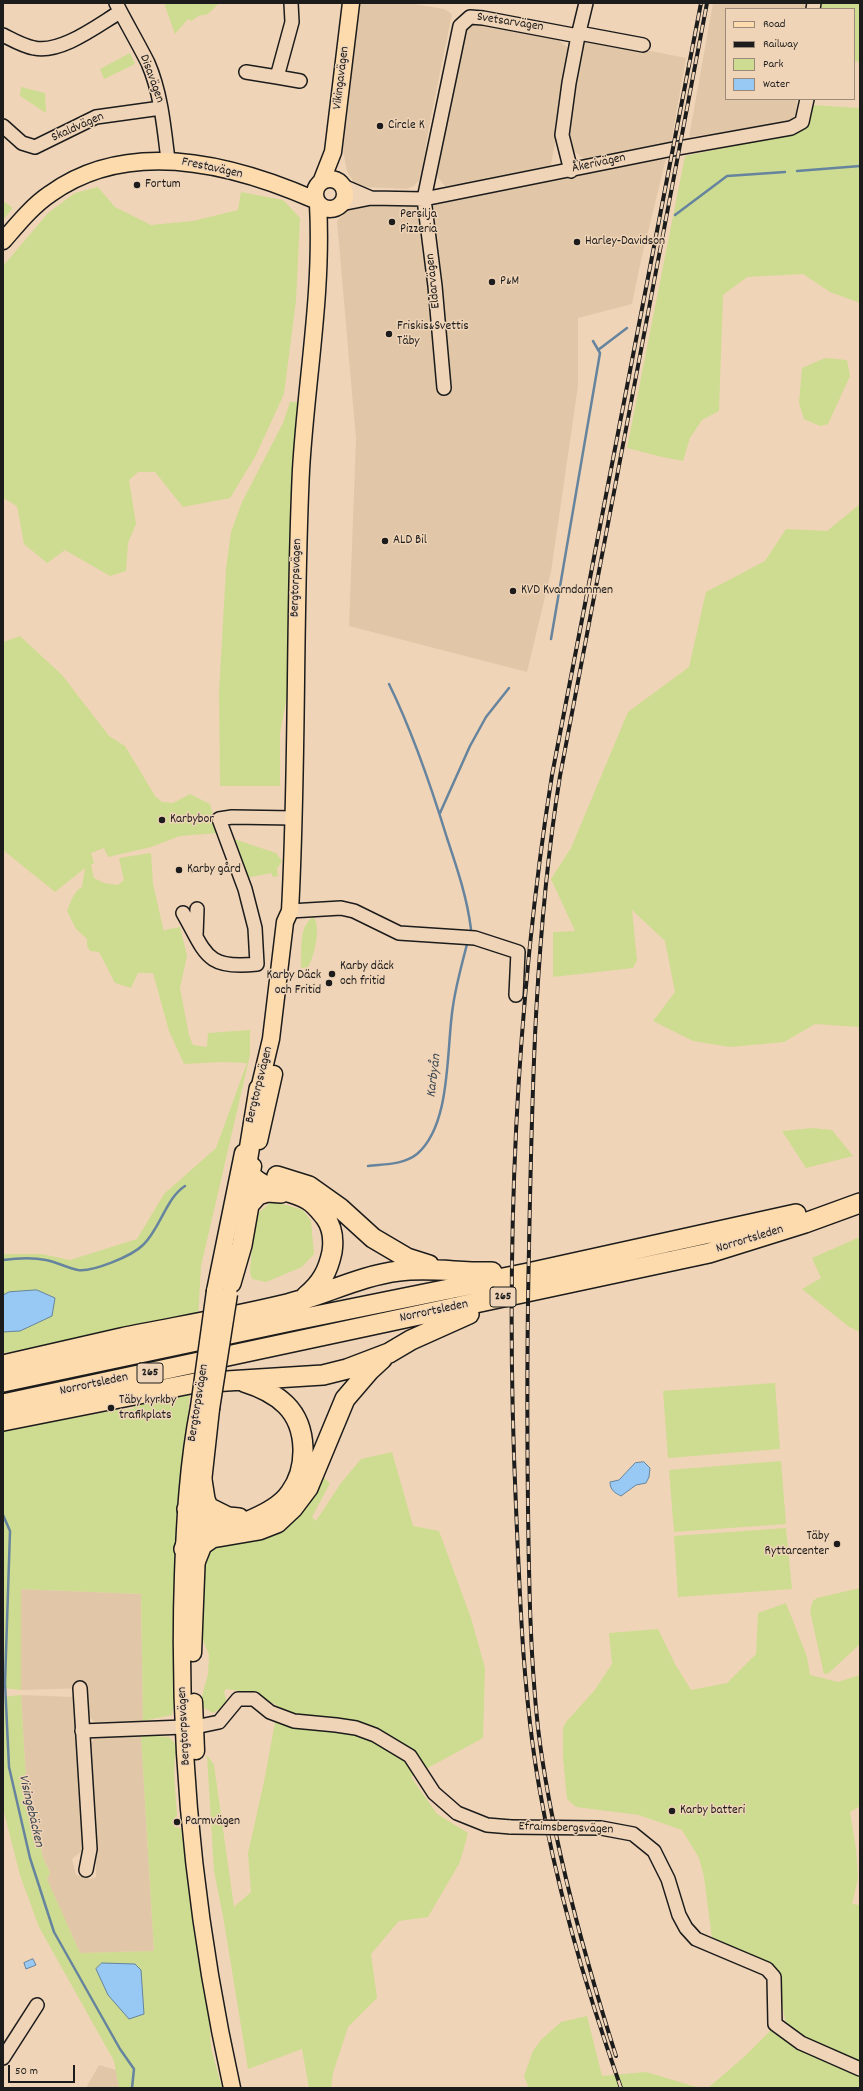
<!DOCTYPE html>
<meta charset="utf-8">
<style>
body{margin:0}
#map{position:relative;width:863px;height:2091px;overflow:hidden;background:#f0d4b7;font-family:Dekko,sans-serif}
canvas{display:block}
.frame{position:absolute;inset:0;border:4px solid #1c1c1c;pointer-events:none}
.legend{position:absolute;left:725px;top:8px;width:130px;height:92px;box-sizing:border-box;background:#f0d4b7;border:1px solid #9b8a79;margin:0;padding:5px 7px;list-style:none;font-size:12px;color:#1c1c1c}
.legend li{display:flex;align-items:center;gap:8px;height:20px}
.legend b{width:20px;border:1px solid #9b8a79}
.scale{position:absolute;left:8px;top:2065px;width:67px;height:18px;box-sizing:border-box;border:2px solid #1c1c1c;border-top:0;padding-left:5px;font-size:12px;line-height:14px;white-space:nowrap;color:#1c1c1c;-webkit-text-stroke:3px #f0d4b7;paint-order:stroke}
</style>
<div id="map">
<canvas width="863" height="2091"></canvas>
<div class="frame"></div>
<ul class="legend">
<li><b style="height:5px;background:#fedbac"></b>Road</li>
<li><b style="height:5px;background:#1c1c1c"></b>Railway</li>
<li><b style="height:11px;background:#cddc90"></b>Park</li>
<li><b style="height:11px;background:#97c9f4"></b>Water</li>
</ul>
<div class="scale">50 m</div>
</div>
<script>
const g = document.querySelector('canvas').getContext('2d');
g.lineJoin = 'round';
function fill(path, color) {
  g.fillStyle = color;
  g.fill(path, 'evenodd');
}
function strokePath(path, color, width, dash) {
  g.strokeStyle = color;
  g.lineWidth = width;
  g.lineCap = dash ? 'butt' : 'round';
  g.setLineDash(dash || []);
  g.stroke(path);
}
function write(font, color, halo, rows, align = 'center') {
  g.font = font + ' Dekko,sans-serif';
  g.lineWidth = 3;
  g.setLineDash([]);
  g.textBaseline = 'middle';
  g.strokeStyle = halo;
  g.fillStyle = color;
  for (const [text, x, y, turn = 0] of rows) {
    g.save();
    g.translate(x, y);
    g.rotate((+turn || 0) * Math.PI / 180);
    g.textAlign = isNaN(turn) ? turn : align;
    if (halo) g.strokeText(text, 0, 0);
    g.fillText(text, 0, 0);
    g.restore();
  }
}
fill(new Path2D(`
 M360,3H409L444,9L452,14L428,132L421,178L414,186L407,189L364,187L354,183L347,171L343,150Z
 M713,3H807V9H726V99H797L796,115L790,123L689,137Z
 M474,23L554,36L567,47L569,59L557,134L550,169L490,184L445,186L434,173L462,32Z
 M581,37L686,58L671,143L586,161L574,151L568,125Z
 M666,159L641,260L632,304L578,318V386L551,572L527,672L349,626L356,439L337,221L351,206L419,204Z
 M20,1589L141,1594L143,1721L95,1722L90,1718L86,1707L87,1688L21,1690Z
 M21,1695L75,1697L85,1845L83,1850L72,1859L76,1875L90,1879L96,1877V1829L90,1745L94,1739L141,1735L154,1951L80,1953L46,1879L50,1873L43,1858L26,1781Z
 M99,2065L116,2070L119,2088H86Z`), '#e1c7a7');
fill(new Path2D(`
 M164,3H219C213,9 208,17 200,15L191,21L188,19L175,34Z
 M818,3H860V62L854,61V9H818Z
 M130,53L135,64L104,79L100,69Z
 M21,87L45,93L46,113L20,96Z
 M813,105L860,108V303L830,292L803,274L747,277L723,295L719,411L702,420L690,438L683,461L662,457L627,448L685,156L793,134Z
 M98,187L115,207L151,225L193,221L238,210L241,192L283,200L300,218L296,300L284,394L255,457L230,498L183,507L155,472H138L129,480L136,524L128,543L126,571L110,576L65,550L47,563L24,544L17,506L3,498V266L48,213L75,193Z
 M3,201L13,208L3,220Z
 M825,358L847,360L850,376L828,424L820,426L804,419L799,403L802,368Z
 M290,402H298L291,501L288,691L280,733V786H220L219,692L226,569L231,532L242,502L283,423Z
 M860,504V1027L815,1024L784,1042L730,1047L693,1041L653,1021L675,992L665,941L632,910L637,960L633,968L553,977V932L575,931L551,879L571,848L628,712L689,667L706,592L765,561L786,529L827,531Z
 M20,636L62,675L109,736L125,746L155,796L162,802L173,803L190,794L210,804L218,833L180,836L151,847L108,857L104,848L91,853L94,863L91,865L94,878L104,883L118,885L124,880L119,858L151,853L153,884L164,932L165,930L180,927L187,956L180,988L189,1035L193,1045L207,1047L208,1033L250,1030V1055L201,1266L198,1318L3,1353V1254H41L70,1260L137,1239L164,1194L216,1148L247,1063L222,1062L184,1064L169,1031L153,973H138L131,988L115,983L99,952L90,951L87,946V939L76,929L67,911C71,902 73,892 82,887L85,868L55,892L3,850V642Z
 M231,838L276,853L282,861L277,869L278,876L273,877L271,873L246,878Z
 M313,917C322,925 314,958 308,967L301,968C302,952 298,927 313,917Z
 M813,1128L832,1130L853,1156L806,1168L782,1131Z
 M272,1201L303,1210L311,1221L314,1254L302,1267L266,1282L252,1279L250,1272L254,1217Z
 M860,1237V1332L849,1327L802,1289L821,1278L812,1258Z
 M775,1383L780,1449L668,1458L663,1391Z
 M192,1386C189,1400 186,1412 191,1426L178,1704L174,1705L172,1715L143,1721L141,1594L21,1589V1690L3,1688V1431L116,1410L133,1409L137,1402Z
 M392,1452L413,1526L439,1531L471,1618L485,1668L483,1738L411,1777L437,1814L468,1833L460,1862L428,1917L399,1921L371,1954L377,1998L348,2027L333,2073L331,2088H309L302,2049L248,2069L223,1916L214,1871L207,1755L214,1765L234,1907L251,1892L248,1853L264,1782L278,1706L255,1693L226,1689L224,1692L227,1703L226,1706L213,1713L204,1708L202,1696L208,1674L209,1655L199,1630L205,1549L308,1502L323,1477L330,1483L312,1517L316,1521L341,1483L361,1459Z
 M781,1461L786,1524L674,1532L669,1470Z
 M786,1528L792,1589L678,1597L674,1536Z
 M860,1588V1644L829,1673L824,1674L810,1611L813,1601L817,1598Z
 M786,1603L807,1657L810,1675L838,1682L860,1675V1806L850,1812L856,1849L858,1878L852,1904L860,1905V2088H708L745,2056L772,2029L786,2024L775,1966L720,1944L712,1938L704,1877L699,1858L682,1830L639,1815L576,1807L567,1799L563,1758V1728L566,1722L594,1691L612,1664L609,1633L658,1629L675,1664L691,1690L727,1683L756,1654L758,1613Z
 M21,1695L26,1781L43,1858L50,1873L47,1879L80,1953L154,1951L141,1735L169,1737L174,1742L176,1747L174,1773L177,1816L174,1819L175,1827L181,1828L208,2002L211,2048L222,2088H119L114,2061L39,1927L20,1875L3,1808V1697Z
 M587,2016L602,2076L646,2072L700,2088H529L524,2076L533,2051L541,2040L561,2022Z`), '#cddc90');
const water = new Path2D(`
 M37,1290L55,1298L52,1316L20,1331L3,1332V1295L9,1292Z
 M644,1462L650,1468L649,1477L646,1483L636,1485L621,1496C615,1493 610,1490 610,1482L619,1480L635,1463Z
 M33,1959L36,1965L26,1969L24,1963Z
 M102,1963L135,1964L141,1970L144,2014L129,2019L108,1995L96,1969Z`);
fill(water, '#97c9f4');
strokePath(water, '#66849e', 1);
strokePath(new Path2D(`
 M797,171L860,166
 M675,215L727,176L785,172
 M664,221L666,220
 M598,350L627,328
 M551,639L600,353L593,341
 M389,684C413,733 431,786 447,838C457,868 467,897 471,929
 M440,813L470,746L486,717L509,688
 M368,1166C385,1164 403,1165 417,1154C452,1124 446,1048 453,1006C456,985 462,964 467,944
 M3,1260C17,1258 32,1257 46,1260C57,1262 67,1268 78,1270C93,1272 132,1256 143,1245C160,1229 166,1198 185,1186
 M3,1515L10,1531L5,1683L9,1767L30,1858L54,1932L120,2049L134,2069L132,2088`), '#66849e', 2.5);
const minor = new Path2D(`
 M116,3C126,23 138,43 148,63C161,93 164,127 168,160
 M813,9L814,3
 M579,33L643,45
 M3,35C13,40 23,46 34,48C61,54 98,25 120,12
 M578,36L586,3
 M246,72L277,77L292,22L291,3
 M277,77L300,81
 M3,126L22,143L35,147L96,117L161,108
 M343,186L371,198
 M341,204L371,198L424,199L673,149L791,128L802,122L807,99
 M444,388L435,286L424,199L460,26L470,17L483,18L578,36L569,83L562,135L571,171
 M290,911L341,908L354,911L399,933L475,938L518,952L516,995
 M183,913C206,953 205,970 257,964L255,928L245,889L219,819L232,817L294,818
 M196,936L197,909
 M80,1688L90,1849L86,1870
 M195,1727L219,1722L238,1699H254L270,1712L294,1721L336,1725L356,1728L375,1735L410,1756L434,1793L457,1813L487,1825L511,1827
 M82,1731L184,1727
 M601,1828L633,1834L654,1851L668,1879L679,1915L686,1928L696,1939L767,1969L774,1977L775,2024L801,2043L860,2069
 M3,2058L37,2005`);
const major = new Path2D(`
 M315 194a15 15 0 1 1 30 0a15 15 0 1 1-30 0Z
 M322,180L333,152L351,3
 M3,241C17,225 32,206 50,194C129,137 233,164 315,200
 M256,1102L271,1039L285,922L290,911C298,764 294,617 301,470C306,382 323,293 318,204
 M259,1141L274,1074
 M244,1214L253,1166
 M215,1291L243,1153
 M199,1407C188,1463 185,1519 183,1575C177,1746 195,1921 232,2088
 M193,1653L198,1527L211,1409
 M194,1702L196,1751`);
const highway = new Path2D(`
 M259,1089L246,1169C260,1192 287,1187 308,1200C315,1204 320,1211 325,1217C333,1228 334,1239 332,1252C328,1271 321,1284 306,1296
 M277,1176L309,1186L340,1208L373,1238L407,1258L429,1265
 M231,1283L242,1245L249,1205L258,1195L268,1192L281,1193
 M3,1365C42,1356 81,1347 121,1338C175,1327 229,1318 283,1305C323,1296 358,1276 399,1271C430,1267 461,1273 492,1272
 M3,1382L291,1321L528,1273L796,1214
 M3,1404L709,1253L805,1223L860,1203
 M3,1421L195,1383L323,1375L347,1369L389,1353L411,1340L469,1314
 M202,1480L205,1499L208,1507L228,1517L239,1518
 M187,1509L198,1527L208,1532
 M184,1549C188,1540 190,1531 199,1527C213,1519 230,1528 244,1523C259,1517 281,1507 290,1493C308,1469 308,1427 286,1405C274,1393 260,1387 244,1382
 M196,1560L202,1545L212,1538L259,1530L277,1523L293,1508L308,1488L345,1399L369,1371L382,1359`);
strokePath(minor, '#1c1c1c', 16);
strokePath(major, '#1c1c1c', 19);
strokePath(highway, '#1c1c1c', 22);
strokePath(minor, '#f0d4b7', 13);
strokePath(major, '#fedbac', 16);
strokePath(highway, '#fedbac', 19);
const rail = new Path2D(`
 M616,2056C583,1952 551,1836 538,1728C530,1655 529,1581 528,1508C527,1421 527,1335 529,1248C532,1090 535,932 560,776L707,3
 M621,2088C587,1992 556,1886 539,1786C523,1694 520,1600 516,1507C505,1263 514,1016 552,775L701,3`);
strokePath(rail, '#1c1c1c', 4);
strokePath(rail, '#f0d4b7', 2.5, [8]);
const minorBridge = new Path2D(`
 M511,1827L601,1828`);
const majorBridge = new Path2D(`
 M199,1407L215,1291
 M211,1409L229,1294`);
strokePath(minorBridge, '#1c1c1c', 16, []);
strokePath(majorBridge, '#1c1c1c', 19, []);
strokePath(minorBridge, '#f0d4b7', 13);
strokePath(majorBridge, '#fedbac', 16);
for (const [x, y, r, color] of [
 [380,126,4,"#1c1c1c"],
 [137,185,4,"#1c1c1c"],
 [392,222,4,"#1c1c1c"],
 [577,242,4,"#1c1c1c"],
 [492,282,4,"#1c1c1c"],
 [389,334,4,"#1c1c1c"],
 [385,541,4,"#1c1c1c"],
 [513,591,4,"#1c1c1c"],
 [162,820,4,"#1c1c1c"],
 [179,870,4,"#1c1c1c"],
 [332,974,4,"#1c1c1c"],
 [329,983,4,"#1c1c1c"],
 [111,1408,4,"#1c1c1c"],
 [837,1544,4,"#1c1c1c"],
 [672,1811,4,"#1c1c1c"],
 [177,1822,4,"#1c1c1c"]
]) {
  const dot = new Path2D();
  dot.arc(x, y, r, 0, 2 * Math.PI);
  g.fillStyle = color;
  g.fill(dot);
  strokePath(dot, '#f0d4b7', 1.5);
}
for (const [x, y, w] of [
 [503,1297,26],
 [150,1373,26]
]) {
  const box = new Path2D();
  box.roundRect(x - w / 2, y - 10, w, 20, 3);
  g.fillStyle = '#f0d4b7';
  g.fill(box);
  strokePath(box, '#1c1c1c', 1);
}
write('bold 12px', '#1c1c1c', null, [
 ["265",503,1297],
 ["265",150,1373]
]);
write('13px', '#1c1c1c', '#f0d4b7', [
 ["Svetsarvägen",510,23,9],
 ["Vikingavägen",342,78,-83],
 ["Disavägen",151,79,70],
 ["Skaldvägen",78,128,-24],
 ["Åkerivägen",599,164,-12],
 ["Frestavägen",212,169,12],
 ["Eldarvägen",434,281,-96],
 ["Bergtorpsvägen",297,578,-88],
 ["Bergtorpsvägen",260,1085,-76],
 ["Norrortsleden",750,1240,-17],
 ["Norrortsleden",434,1312,-12],
 ["Norrortsleden",94,1385,-12],
 ["Bergtorpsvägen",199,1403,-81],
 ["Bergtorpsvägen",185,1726,-93],
 ["Efraimsbergsvägen",566,1829,2]
]);
write('13px', '#1c1c1c', '#f0d4b7', [
 ["Circle K",388,126],
 ["Fortum",145,185],
 ["Persilja",400,215],
 ["Pizzeria",400,230],
 ["Harley-Davidson",585,242],
 ["P&M",500,282],
 ["Friskis&Svettis",397,327],
 ["Täby",397,342],
 ["ALD Bil",393,541],
 ["KVD Kvarndammen",521,591],
 ["Karbybor",170,820],
 ["Karby gård",187,870],
 ["Karby däck",340,967],
 ["och fritid",340,982],
 ["Karby Däck",321,976,"right"],
 ["och Fritid",321,991,"right"],
 ["Täby kyrkby",119,1401],
 ["trafikplats",119,1416],
 ["Täby",829,1537,"right"],
 ["Ryttarcenter",829,1552,"right"],
 ["Karby batteri",680,1811],
 ["Parmvägen",185,1822]
], 'left');
write('italic 14px', '#3b4752', '#f0d4b7', [
 ["Karbyån",435,1076,-83],
 ["Visingebäcken",30,1811,77]
]);
</script>
